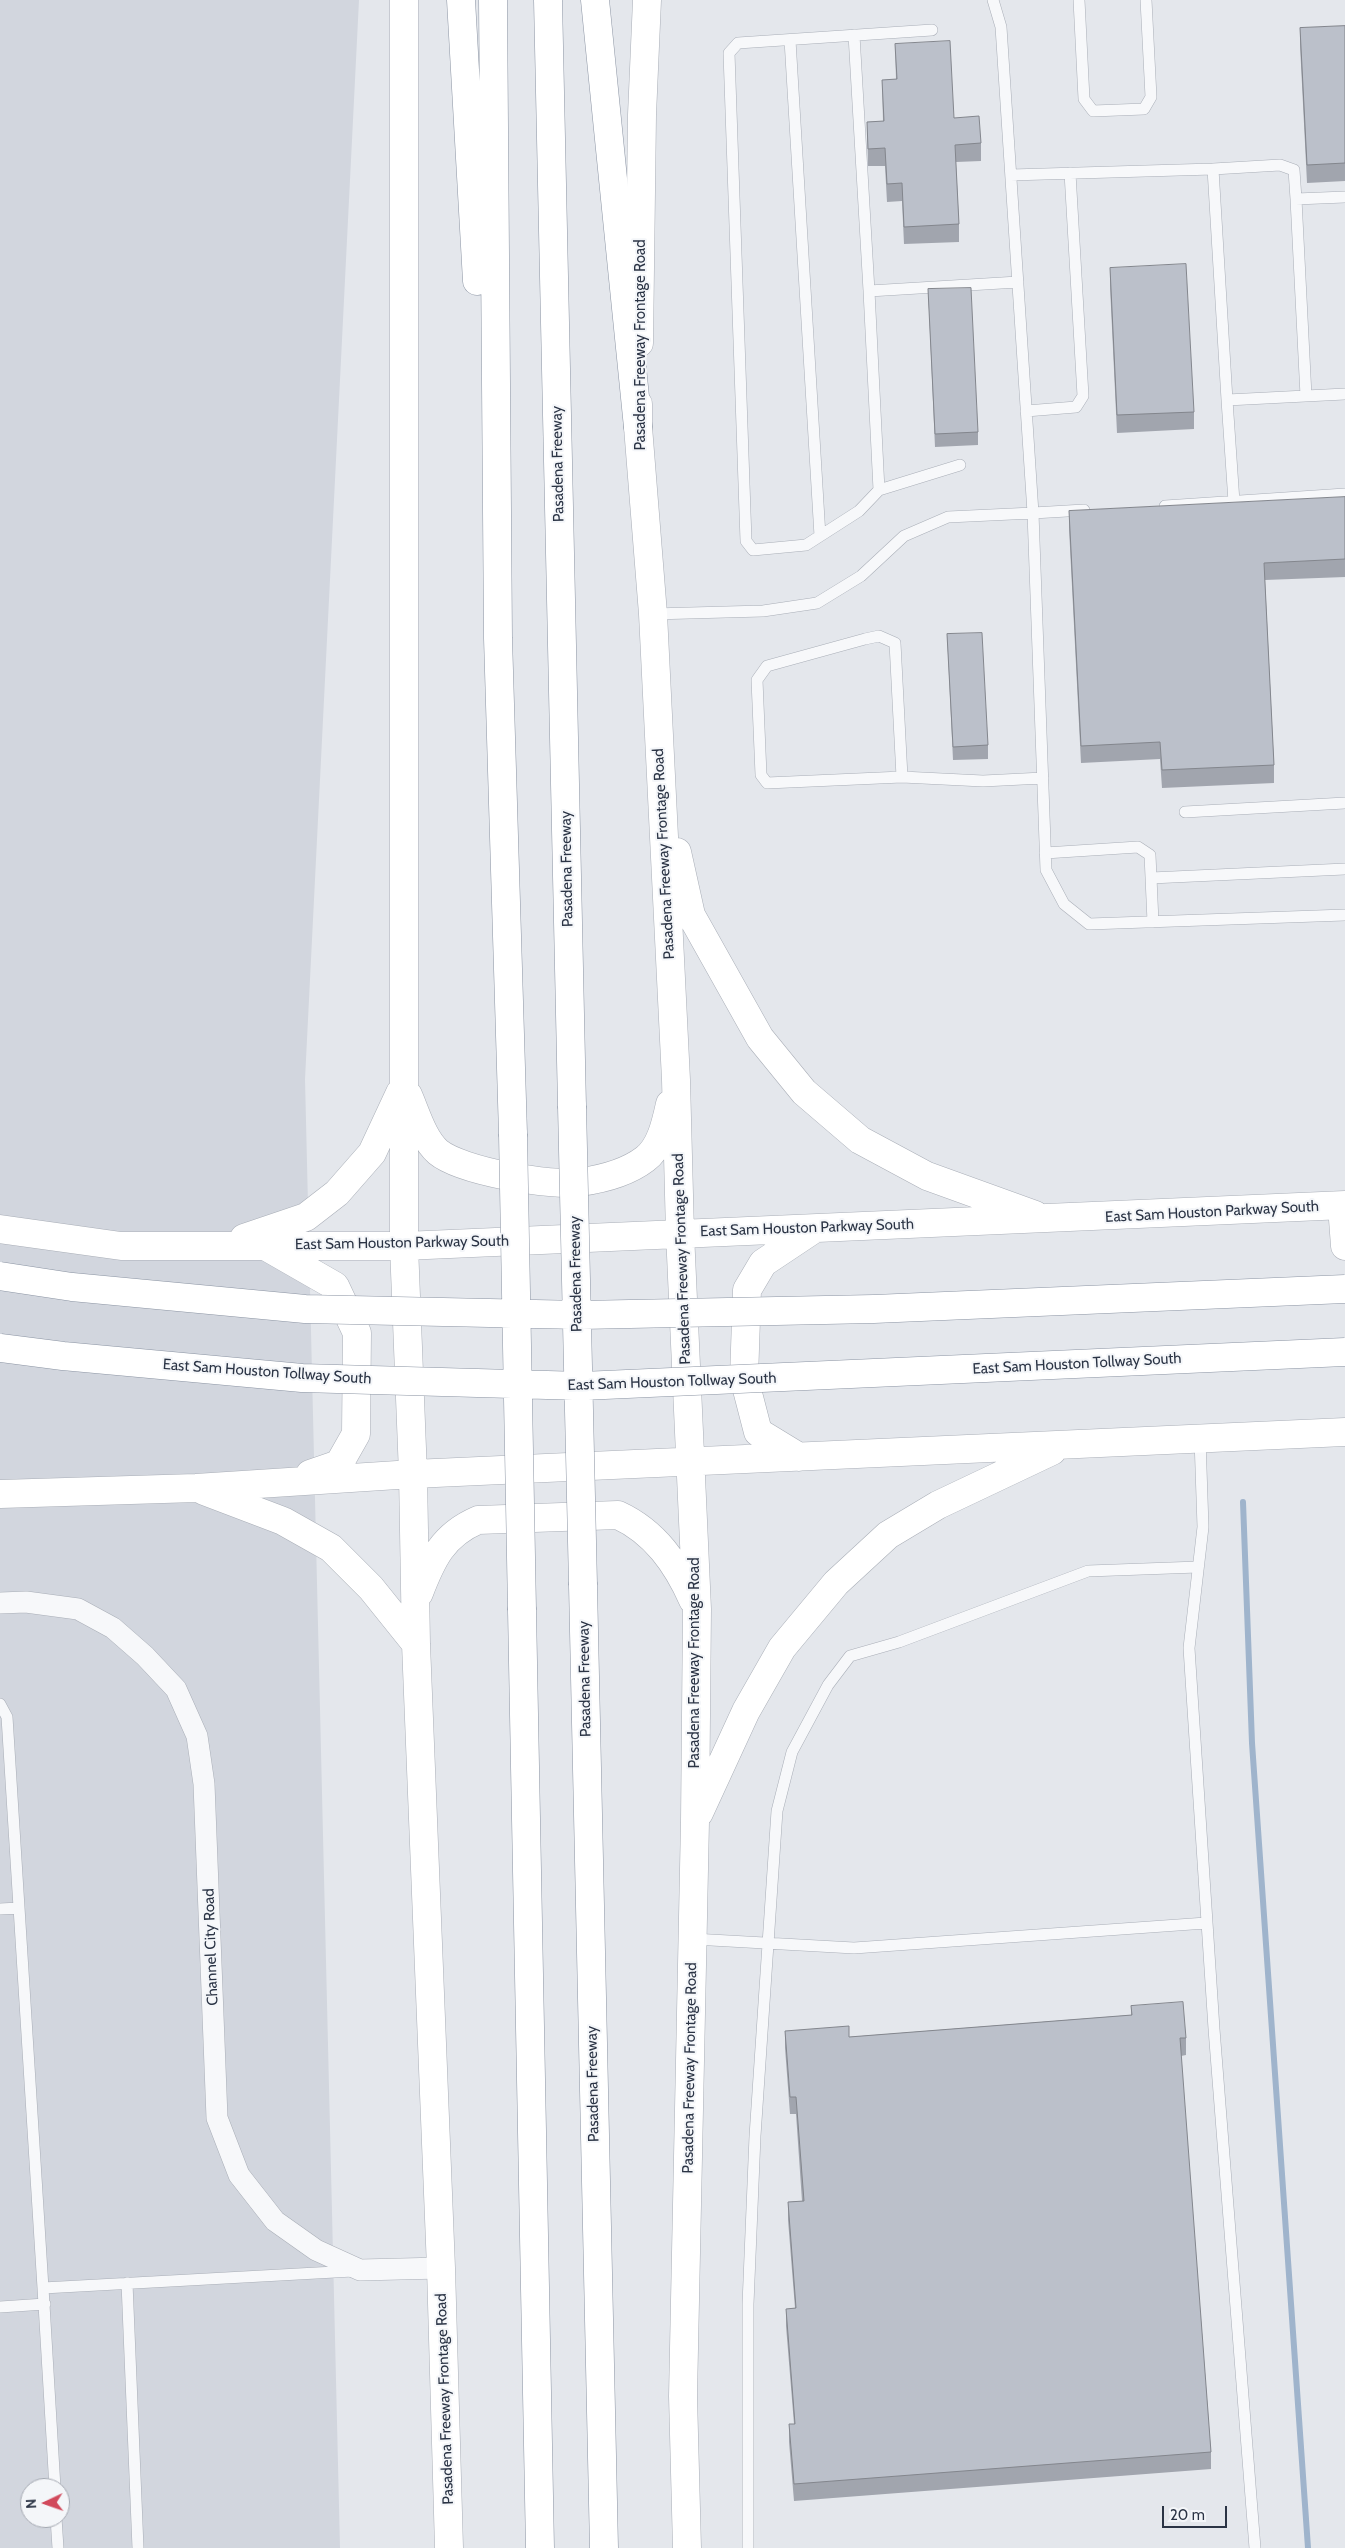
<!DOCTYPE html>
<style>
body{margin:0}
#map{position:relative;width:1345px;height:2548px;overflow:hidden;background:#e4e7ec;font-family:Cabin,sans-serif}
canvas{display:block}
.north{position:absolute;left:20px;top:2478px;width:50px;height:50px;box-sizing:border-box;background:#f4f6f9;border:1px solid #a4a8b1;border-radius:50%;rotate:267deg;font-size:14px;font-weight:700;line-height:20px;text-align:center;color:#2b3445}
.north::after{content:'';display:block;margin:auto;width:18px;height:22px;background:#d1495b;clip-path:polygon(50% 0,100% 100%,50% 72%,0 100%)}
.scale{position:absolute;left:1162px;top:2506px;width:65px;height:22px;box-sizing:border-box;border:2px solid #2b3445;border-top:0;padding-left:6px;font-size:15px;line-height:18px;white-space:nowrap;color:#2b3445;-webkit-text-stroke:4px #f4f6f9;paint-order:stroke}
</style>
<div id="map">
<canvas width="1345" height="2548"></canvas>
<div class="north">N</div>
<div class="scale">20 m</div>
</div>
<script>
const g = document.querySelector('canvas').getContext('2d');
g.lineJoin = 'round';
function fill(path, color) {
  g.fillStyle = color;
  g.fill(path, 'evenodd');
}
function strokePath(path, color, width, dash) {
  g.strokeStyle = color;
  g.lineWidth = width;
  g.lineCap = dash ? 'butt' : 'round';
  g.setLineDash(dash || []);
  g.stroke(path);
}
function write(font, color, halo, rows, align = 'center') {
  g.font = font + ' Cabin,sans-serif';
  g.lineWidth = 4;
  g.setLineDash([]);
  g.textBaseline = 'middle';
  g.strokeStyle = halo;
  g.fillStyle = color;
  for (const [text, x, y, turn = 0] of rows) {
    g.save();
    g.translate(x, y);
    g.rotate((+turn || 0) * Math.PI / 180);
    g.textAlign = isNaN(turn) ? turn : align;
    if (halo) g.strokeText(text, 0, 0);
    g.fillText(text, 0, 0);
    g.restore();
  }
}
fill(new Path2D(`
 M0,0H359L305,1079L340,2548H0ZM30,2488H60V2518H30Z`), '#d2d6de');
strokePath(new Path2D(`
 M1243,1502L1252,1743L1308,2548`), '#9fb4cc', 6);
const lane = new Path2D(`
 M1079,0L1084,99L1093,111L1144,109L1151,97L1146,0
 M932,30L738,43L729,53L746,541L753,550L806,545L859,511L879,490L869,291L1018,282
 M854,35L869,291
 M790,40L820,536
 M1213,169L1280,165L1294,170L1296,199L1345,197
 M1011,175L1213,169L1227,400L1345,394
 M1296,199L1306,396
 M1227,400L1234,502
 M1026,411L1076,407L1083,396L1070,173
 M879,490L960,465
 M1165,506L1345,494
 M1084,510L1033,513L1046,870L1064,904L1089,924L1345,915
 M653,614L763,611L817,603L861,576L904,536L948,517L1033,513L1001,27L993,0
 M902,777L895,643L879,636L865,639L767,666L757,680L761,775L767,783L902,777L983,781L1043,778
 M1185,812L1345,803
 M1045,853L1138,847L1150,855L1153,922
 M1151,878L1345,869
 M1200,1439L1203,1527L1189,1648L1214,2029L1255,2548
 M0,1704L7,1717L43,2288L353,2271
 M0,1909L19,1908
 M693,1939L854,1948L1206,1923
 M127,2283L138,2548
 M43,2288L55,2488
 M0,2307L45,2304
 M56,2518L58,2548
 M748,2548V2304L755,2136L777,1811L792,1752L828,1685L850,1656L899,1642L1088,1571L1198,1567`);
const street = new Path2D(`
 M0,1603L26,1602L78,1609L113,1628L145,1656L176,1689L197,1736L204,1784L217,2118L239,2175L275,2221L316,2250L360,2270L441,2268`);
const secondary = new Path2D(`
 M404,0V1246L413,1474L416,1644L441,2268L449,2548
 M639,343L642,115L647,0
 M638,404V427L653,614L676,1080L680,1233L697,1609L695,1821L683,2396L687,2548
 M677,852L691,915L760,1038L804,1092L860,1140L927,1176L1035,1215
 M408,1095C416,1113 423,1139 438,1152C461,1171 552,1187 581,1182C602,1179 628,1172 645,1159C661,1147 666,1122 670,1104
 M1342,1206L1345,1246
 M0,1229L121,1246H404L1345,1205
 M244,1238L306,1217L337,1193L372,1153L400,1093
 M267,1247L335,1286L357,1333L356,1434L339,1464L310,1474
 M799,1457L758,1432L744,1378L747,1290L763,1263L814,1229
 M204,1491L283,1521L331,1548L371,1588L416,1644
 M0,1494L196,1488L413,1474L1345,1432
 M419,1593C432,1559 443,1535 478,1520L618,1515C655,1532 677,1564 693,1600
 M699,1813L746,1711L782,1648L836,1583L888,1535L938,1505L1052,1451`);
const highway = new Path2D(`
 M461,0L477,281
 M493,0L498,638L513,1134
 M548,0L572,1106
 M595,0L638,427
 M583,1585L604,2548
 M522,1610L540,2548`);
strokePath(lane, '#a9aeb7', 12);
strokePath(street, '#a9aeb7', 22);
strokePath(secondary, '#a9aeb7', 29);
strokePath(highway, '#8b94a3', 29);
strokePath(lane, '#f7f8fa', 11);
strokePath(street, '#f7f8fa', 21);
strokePath(secondary, '#fff', 28);
strokePath(highway, '#fff', 28);
const highwayBridge = new Path2D(`
 M572,1106L583,1585
 M513,1134L522,1610
 M0,1276L72,1287L305,1309L581,1315L874,1309L1345,1289
 M0,1348L63,1356L302,1378L582,1386L1345,1352`);
strokePath(highwayBridge, '#8b94a3', 29, []);
strokePath(highwayBridge, '#fff', 28);
fill(new Path2D(`
 M1345,26V181L1307,183L1300,45V28Z
 M895,44L954,118L981,143V161L956,162L959,224V242L904,244L902,201L887,202L885,166H868L867,122L883,121L882,80L896,79Z
 M1110,268L1194,412V429L1117,433L1110,286Z
 M928,289L978,432V445L935,447Z
 M1345,497V577L1265,580L1274,765V783L1162,788L1160,759L1081,763L1069,528V511Z
 M947,634L988,745V759L953,760Z
 M1131,2006L1186,2038V2055L1181,2056L1211,2452V2469L794,2501L789,2442V2424H794L786,2326V2309L795,2308L788,2220V2202L802,2201L796,2114H790L785,2048V2031L849,2037L1131,2015Z`), '#a1a5ae');
const building = new Path2D(`
 M1345,26V163L1307,165L1300,28Z
 M950,41L954,118L979,116L981,143L955,145L959,224L904,227L902,183L887,184L885,148L868,149L867,122L884,121L882,80L897,79L895,44Z
 M1186,264L1194,412L1117,415L1110,268Z
 M971,288L978,432L935,434L928,289Z
 M1345,497V559L1264,563L1274,765L1162,770L1160,742L1081,746L1069,511Z
 M982,633L988,745L953,747L947,634Z
 M1183,2002L1186,2038H1180L1211,2452L794,2484L789,2424H795L786,2309L796,2308L788,2202L804,2201L796,2097H790L785,2031L849,2026V2037L1132,2015L1131,2006Z`);
fill(building, '#bbc0ca');
strokePath(building, '#83868d', 1);
write('15px', '#2b3445', '#f4f6f9', [
 ["Pasadena Freeway Frontage Road",641,345,-90],
 ["Pasadena Freeway",558,464,-91],
 ["Pasadena Freeway Frontage Road",664,854,-93],
 ["Pasadena Freeway",567,869,-91],
 ["East Sam Houston Parkway South",1212,1212,-3],
 ["East Sam Houston Parkway South",807,1228,-2],
 ["East Sam Houston Parkway South",402,1243,-1],
 ["Pasadena Freeway Frontage Road",682,1259,-92],
 ["Pasadena Freeway",576,1274,-91],
 ["East Sam Houston Tollway South",1077,1364,-3],
 ["East Sam Houston Tollway South",267,1372,4],
 ["East Sam Houston Tollway South",672,1382,-2],
 ["Pasadena Freeway Frontage Road",695,1663,-90],
 ["Pasadena Freeway",585,1679,-91],
 ["Channel City Road",211,1947,-92],
 ["Pasadena Freeway Frontage Road",690,2068,-89],
 ["Pasadena Freeway",593,2084,-91],
 ["Pasadena Freeway Frontage Road",445,2399,-92]
]);
</script>
